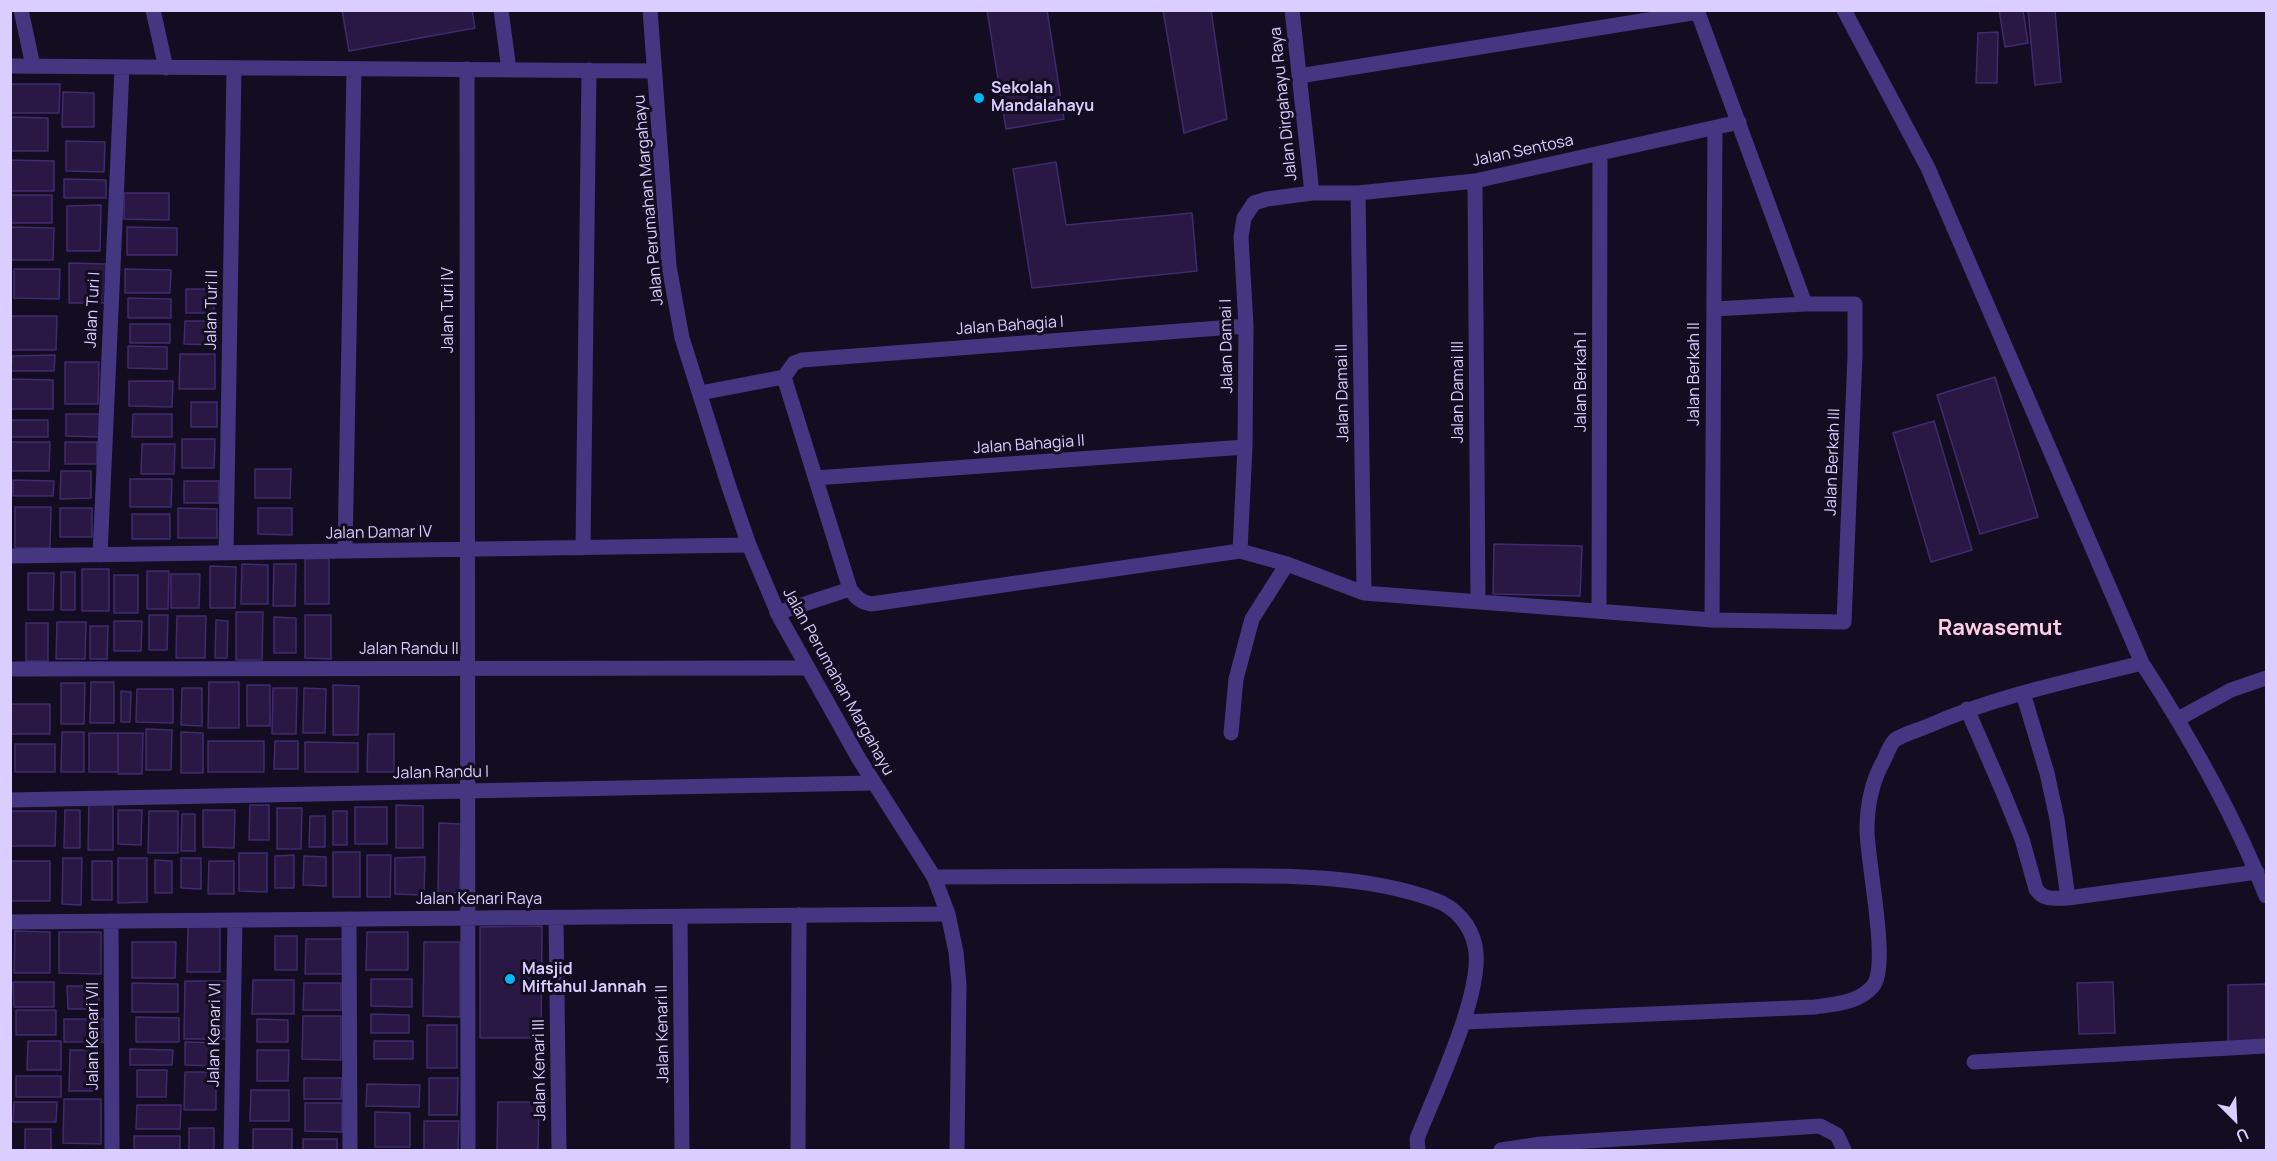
<!DOCTYPE html>
<style>
body{margin:0}
#map{position:relative;width:2277px;height:1161px;overflow:hidden;background:#140d21;font-family:Manrope,sans-serif}
canvas{display:block}
.frame{position:absolute;inset:0;border:12px solid #dbcdff;pointer-events:none}
.north{position:absolute;left:2205px;top:1089px;width:60px;height:60px;-webkit-text-stroke:4px #140d21;paint-order:stroke;rotate:156deg;font-size:16px;font-weight:700;line-height:24px;text-align:center;color:#dbcdff}
.north::after{content:'';display:block;margin:auto;width:21px;height:27px;background:#dbcdff;clip-path:polygon(50% 0,100% 100%,50% 72%,0 100%)}
</style>
<div id="map">
<canvas width="2277" height="1161"></canvas>
<div class="frame"></div>
<div class="north">U</div>
</div>
<script>
const g = document.querySelector('canvas').getContext('2d');
g.lineJoin = 'round';
function fill(path, color) {
  g.fillStyle = color;
  g.fill(path, 'evenodd');
}
function strokePath(path, color, width, dash) {
  g.strokeStyle = color;
  g.lineWidth = width;
  g.lineCap = dash ? 'butt' : 'round';
  g.setLineDash(dash || []);
  g.stroke(path);
}
function write(font, color, halo, rows, align = 'center') {
  g.font = font + ' Manrope,sans-serif';
  g.lineWidth = 6;
  g.setLineDash([]);
  g.textBaseline = 'middle';
  g.strokeStyle = halo;
  g.fillStyle = color;
  for (const [text, x, y, turn = 0] of rows) {
    g.save();
    g.translate(x, y);
    g.rotate((+turn || 0) * Math.PI / 180);
    g.textAlign = isNaN(turn) ? turn : align;
    if (halo) g.strokeText(text, 0, 0);
    g.fillText(text, 0, 0);
    g.restore();
  }
}
const building = new Path2D(`
 M342,10H472L475,28L349,51Z
 M987,10H1047L1064,119L1006,129Z
 M1163,10H1211L1227,119L1184,133Z
 M1999,10H2023L2028,43L2005,47Z
 M2028,10H2055L2061,82L2035,85Z
 M1998,32L1997,83H1976L1978,33Z
 M11,84H60L59,113H10Z
 M63,92L94,93V127H62Z
 M10,117L48,118V151H10Z
 M66,141L105,142L104,172L66,171Z
 M10,160L54,161V191H10Z
 M1056,162L1066,225L1192,213L1197,271L1032,288L1013,169Z
 M64,179L106,180V198H64Z
 M124,193H169V220L124,219Z
 M10,195H52V223H10Z
 M101,205L100,251H67V206Z
 M11,227L54,228L53,260H11Z
 M127,227L177,228V255H127Z
 M69,263L106,264V303H69Z
 M14,269H60L59,299L14,298Z
 M125,269L171,270L170,293H125Z
 M186,289H214V313H186Z
 M128,298L171,299V318H128Z
 M10,316H57L56,350H10Z
 M185,321H217V345L184,344Z
 M130,324H170V343H130Z
 M128,346L167,347V369L128,368Z
 M180,354H215V389H179Z
 M55,355L54,371H11L12,356Z
 M65,362H99L98,404H65Z
 M1995,377L2038,517L1980,534L1937,395Z
 M10,379L53,380V409H10Z
 M129,381H173L172,407L129,406Z
 M191,402H217V427H191Z
 M66,414H100V437L66,436Z
 M133,414H172V437H132Z
 M10,420H48V437H10Z
 M1934,421L1972,550L1931,562L1893,433Z
 M182,439H215L214,468H182Z
 M10,442H50L49,471H10Z
 M65,442H97V464H65Z
 M142,444H175L174,474H141Z
 M255,469H291L290,498H255Z
 M61,471H91V498L60,499Z
 M130,479H172L171,507H130Z
 M13,480L54,481L53,496H13Z
 M184,481H219V503H184Z
 M15,507H51L50,548H15Z
 M60,508H92V537H60Z
 M178,508L217,509V538H178Z
 M258,508H292V535L258,534Z
 M132,514H170V539H132Z
 M1494,544L1582,546L1580,596L1493,594Z
 M329,558V604H305V559Z
 M242,564L268,565V604H241Z
 M274,564H296L295,606H273Z
 M210,566L236,567L235,608H210Z
 M82,569H109V611H82Z
 M147,571H169L168,609H147Z
 M61,572H75V610H61Z
 M28,573H54L53,610H28Z
 M171,574H200L199,608H171Z
 M114,575H138V613H114Z
 M236,612H263L262,660H236Z
 M149,615H168L167,650H149Z
 M305,615H331V659L305,658Z
 M177,616H206L205,658H176Z
 M274,617L296,618V653H274Z
 M216,620L228,621L227,658H215Z
 M114,621H142L141,651H114Z
 M57,622H86L85,659H56Z
 M26,623H48V661H26Z
 M90,626H108L107,659H90Z
 M91,682H114V723H90Z
 M209,682H239V728H208Z
 M61,683H85L84,724H61Z
 M247,685H270V726H247Z
 M333,685L359,686L358,735H333Z
 M182,688H202V726L181,725Z
 M273,688H297L296,734H272Z
 M304,688L326,689L325,733H303Z
 M137,689H173V723L136,722Z
 M121,691L131,692L130,722H121Z
 M10,704H50V734H10Z
 M146,729L172,730L171,770H146Z
 M62,732H84V772H61Z
 M181,732L203,733V773H181Z
 M89,733H118V772H89Z
 M118,733H143L142,774H118Z
 M368,734H394V772H367Z
 M208,741H264V772H208Z
 M275,741H298V769H274Z
 M305,742L358,743V772H305Z
 M15,744H55V772H15Z
 M89,803H113V850H88Z
 M250,805H269V840H249Z
 M396,805L423,806V848H396Z
 M355,807H387V844H355Z
 M277,808H302L301,849H277Z
 M65,810H80V848H64Z
 M118,810H142L141,845L118,844Z
 M203,810H235L234,848L203,847Z
 M11,811H56L55,846H10Z
 M149,811H178V853H148Z
 M333,811H347V845H333Z
 M182,814H195V851H181Z
 M310,816H325V847H309Z
 M439,823L461,824L460,893H438Z
 M333,852H360V897H333Z
 M239,853H267V892L239,891Z
 M294,855V888H275V856Z
 M367,855H391L390,897H367Z
 M304,856L326,857V886L303,885Z
 M425,857L424,895L395,894V858Z
 M63,858H82L81,905L62,904Z
 M118,858H147V902L118,903Z
 M181,858H201V889L181,888Z
 M155,860L172,861V893H155Z
 M10,861H50V901H10Z
 M92,861H112V900H92Z
 M209,861H234V894H208Z
 M542,926L541,1038H480V927Z
 M188,927H220V972H187Z
 M15,931L50,932V973H14Z
 M59,932H101V974L59,973Z
 M367,932H408V970H366Z
 M275,936H297V970H275Z
 M306,939H344L343,974H305Z
 M132,942H176L175,978H132Z
 M424,942H460V1017L423,1016Z
 M371,979H412V1007L371,1006Z
 M253,980H294V1014H252Z
 M185,981H230L229,1039H184Z
 M13,982H54V1007H14Z
 M2113,982L2115,1033L2079,1034L2077,983Z
 M132,983L178,984V1012H132Z
 M304,983H341V1010H303Z
 M2266,984V1043H2228V985Z
 M67,986H99V1009H68Z
 M16,1010H56V1035H16Z
 M371,1014L409,1015V1033H371Z
 M303,1016H341V1060L302,1059Z
 M136,1017L179,1018V1042H136Z
 M64,1019H106L105,1042H64Z
 M257,1019L288,1020V1042H257Z
 M427,1025H457V1068H427Z
 M28,1041H61V1070H27Z
 M374,1041H413V1059H374Z
 M185,1042L220,1043L219,1066L185,1065Z
 M130,1049L173,1050L172,1065H130Z
 M70,1050H98V1091H69Z
 M257,1050H289L288,1081H257Z
 M137,1070H167L166,1097H137Z
 M185,1072H216V1110H184Z
 M16,1076H61V1097H16Z
 M304,1078H342L341,1099H304Z
 M429,1078H458L457,1115H429Z
 M367,1084L420,1085L419,1107L366,1106Z
 M251,1090H289V1121H250Z
 M64,1099H101V1144L63,1143Z
 M14,1102H57L56,1122H13Z
 M498,1102H539L538,1150H497Z
 M305,1103H342V1132L305,1131Z
 M137,1105H181L180,1129H136Z
 M375,1112L410,1113V1147H375Z
 M424,1121H459L458,1150H424Z
 M189,1128H214V1150H189Z
 M25,1129H51V1150H25Z
 M253,1129H292V1150H253Z
 M134,1136H180V1150H134Z
 M303,1139H337V1150H303Z`);
fill(building, '#281843');
strokePath(building, '#422a6f', 1.5);
strokePath(new Path2D(`
 M21,10L33,66
 M153,10L166,68
 M501,10L509,70
 M1292,10L1312,193
 M1697,10L1805,304L1714,309
 M1844,10L1928,168L2142,663C2190,737 2234,814 2266,896
 M10,66L654,71
 M467,69L468,1150
 M1299,76L1698,12
 M1475,181L1478,602
 M1358,193L1364,593
 M784,377L850,589C856,598 861,602 871,604L1240,551L1287,564L1364,593L1712,620L1844,622L1855,356V304H1805
 M784,377L794,363L802,360L1246,326
 M700,393L784,377
 M815,478L1245,447
 M583,548L589,70
 M345,551L354,69
 M1240,551L1245,447L1246,326L1241,237L1244,218L1254,203L1267,199L1312,193H1358L1475,181L1739,122
 M226,553L234,68
 M100,555L122,68
 M10,556L749,545
 M1599,611L1600,153
 M777,613L850,589
 M1712,620L1715,128
 M10,669L807,668
 M2023,693L2047,773L2057,819L2068,898
 M1967,709L2003,792L2022,839L2036,889C2044,901 2055,898 2068,898L2257,872
 M2178,719L2231,690L2266,678
 M1231,733L1236,679L1252,619L1287,564
 M10,800L873,783
 M934,877C1016,877 1097,876 1179,876C1263,876 1355,871 1435,900C1455,907 1471,925 1475,946C1485,990 1434,1095 1417,1139L1418,1150
 M680,917L682,1150
 M556,918L559,1150
 M349,919L350,1150
 M111,921L112,1150
 M10,922L948,914
 M1464,1022L1815,1007C1835,1004 1859,1003 1873,986C1890,966 1867,861 1867,830C1867,806 1872,781 1884,760C1887,754 1890,744 1895,740C1903,734 1919,730 1928,726C1996,696 2070,681 2142,663
 M1974,1062L2266,1046
 M231,1150L235,920
 M798,1150L799,915
 M1501,1150L1541,1144L1820,1126L1837,1135L1844,1150`), '#453682', 15);
strokePath(new Path2D(`
 M650,10L669,266L682,338L729,487L749,545L780,618L859,759L934,877L948,914L956,952L959,984L957,1150`), '#453682', 15);
for (const [x, y, r, color] of [
 [979,98,6,"#00b8f8"],
 [510,979,6,"#00b8f8"]
]) {
  const dot = new Path2D();
  dot.arc(x, y, r, 0, 2 * Math.PI);
  g.fillStyle = color;
  g.fill(dot);
  strokePath(dot, '#140d21', 2);
}
write('bold 16px', '#dbcdff', '#140d21', [
 ["Sekolah",991,89],
 ["Mandalahayu",991,107],
 ["Masjid",522,970],
 ["Miftahul Jannah",522,988]
], 'left');
write('16px', '#dbcdff', '#140d21', [
 ["Jalan Dirgahayu Raya",1284,104,-96],
 ["Jalan Sentosa",1523,151,-12],
 ["Jalan Perumahan Margahayu",649,200,-95],
 ["Jalan Turi I",93,310,-87],
 ["Jalan Turi II",212,310,-89],
 ["Jalan Turi IV",449,310,-90],
 ["Jalan Bahagia I",1010,326,-4],
 ["Jalan Damai I",1227,346,-91],
 ["Jalan Berkah II",1695,374,-90],
 ["Jalan Berkah I",1582,382,-90],
 ["Jalan Damai III",1459,392,-90],
 ["Jalan Damai II",1343,393,-91],
 ["Jalan Bahagia II",1029,445,-4],
 ["Jalan Berkah III",1833,462,-88],
 ["Jalan Damar IV",379,533,-1],
 ["Jalan Randu II",409,650],
 ["Jalan Perumahan Margahayu",838,682,61],
 ["Jalan Randu I",441,773,-1],
 ["Jalan Kenari Raya",479,900],
 ["Jalan Kenari II",663,1034,-91],
 ["Jalan Kenari VI",215,1035,-89],
 ["Jalan Kenari VII",94,1036,-90],
 ["Jalan Kenari III",540,1070,-91]
]);
write('bold 22px', '#ffcfe6', '#140d21', [
 ["Rawasemut",2000,629]
]);
</script>
